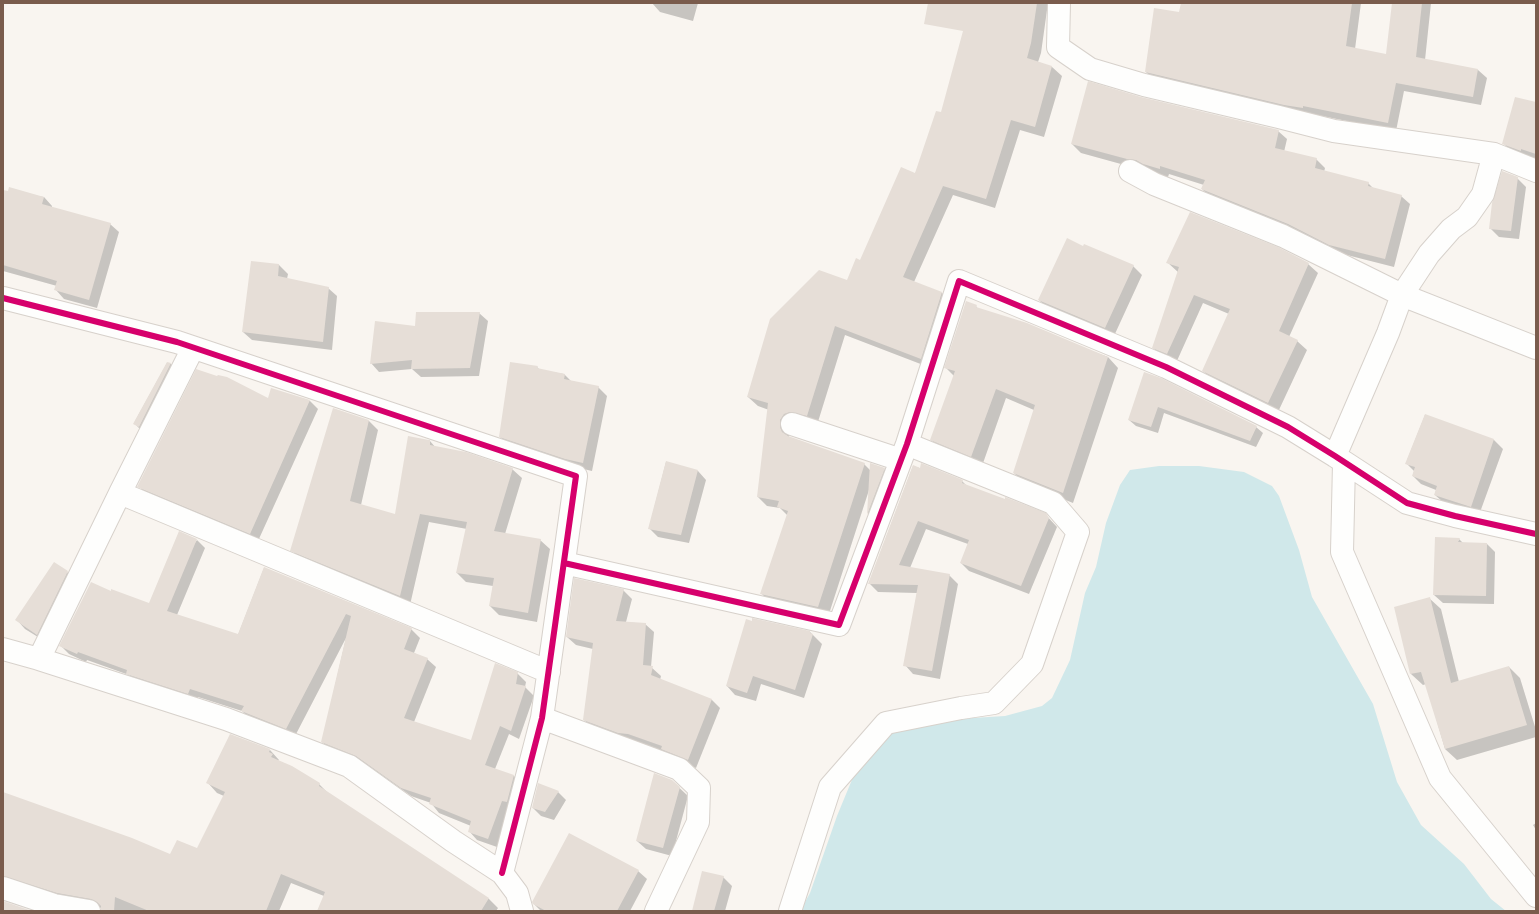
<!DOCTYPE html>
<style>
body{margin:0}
#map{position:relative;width:1539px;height:914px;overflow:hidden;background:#f9f5f0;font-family:Signika,sans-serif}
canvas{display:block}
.frame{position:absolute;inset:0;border:4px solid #7a5c4d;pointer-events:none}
</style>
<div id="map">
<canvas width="1539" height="914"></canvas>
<div class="frame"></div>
</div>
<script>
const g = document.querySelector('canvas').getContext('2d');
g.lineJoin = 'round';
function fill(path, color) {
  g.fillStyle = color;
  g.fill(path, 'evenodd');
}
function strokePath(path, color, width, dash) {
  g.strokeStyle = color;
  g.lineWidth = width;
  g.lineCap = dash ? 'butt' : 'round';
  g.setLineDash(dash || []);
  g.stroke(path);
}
fill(new Path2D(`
 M1159,466H1199L1244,472L1272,486L1279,496L1299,550L1312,597L1373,704L1397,782L1421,825L1464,864L1491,899L1506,911H800L810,893L837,816L863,753L890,728L940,720L1005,716L1042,706L1052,698L1070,660L1085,593L1096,567L1106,523L1120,485L1130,470Z`), '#d0e8ea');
fill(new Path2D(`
 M652,3H698L693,21L660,12Z
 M931,3H1048L1041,53L1038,62L1052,67L1062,76L1044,137L1020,130L995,208L953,195L914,282L942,293L952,303L931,368L845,335L817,425L790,430L789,437L864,464L870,470L884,469L893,477L876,523L868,515L869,490L828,617L771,604L762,594L788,516L780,508L767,506L758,497L769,410L758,406L748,397L847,282L915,174L942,114L996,56Z
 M1182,3H1361L1355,49L1387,55L1393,3H1431L1425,60L1478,70L1487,78L1481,105L1404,91L1396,131L1312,114L1311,116L1154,80L1146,72L1180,13Z
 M1141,98L1278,131L1287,139L1284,152L1316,159L1325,168L1324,172L1368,183L1373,188L1401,196L1410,204L1394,267L1339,253L1211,198L1202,189L1204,185L1169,174L1168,177L1081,153L1072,144Z
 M1536,103V162L1516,156L1503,143Z
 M1517,178L1526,187L1519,239L1499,237L1490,228Z
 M3,191L44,197L52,206V208L110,224L119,232L97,308L64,299L56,290L57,286L3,271Z
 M252,262L279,265L288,274L287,279L328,288L337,296L332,350L252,340L243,332Z
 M1167,262L1308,264L1318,273L1289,337L1297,341L1307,350L1278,412L1213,380L1203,371L1229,314L1203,303L1176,363L1163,357L1153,348L1179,273Z
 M1133,266L1142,275L1114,336L1048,309L1039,300Z
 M976,306L978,309L1108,357L1118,368L1073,503L1024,483L1014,473L1034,410L1006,398L982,466L942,450L931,440L954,376L946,368Z
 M479,313L488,321L479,376L421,377L412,369L379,372L371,363L416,327Z
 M167,363L171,364L179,372L143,432L134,423Z
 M537,367L540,370L564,374L571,381L598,387L607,396L592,471L575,467L509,445L500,437Z
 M1145,374L1256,427L1263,433L1256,447L1164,413L1158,433L1136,426L1129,420Z
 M271,390L310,401L318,409L258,541L147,495L139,486L269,399Z
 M334,409L369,421L378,430L361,505L396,515L430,441L436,448L512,469L522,478L505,534L540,540L550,549L537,622L499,615L490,606L493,586L466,582L457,573L467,529L429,522L410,605L301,560L292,550Z
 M1425,415L1494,440L1503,449L1479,515L1444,503L1435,495L1436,490L1421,484L1413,476L1414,471L1406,463Z
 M666,462L698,471L706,480L689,543L658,537L649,528Z
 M913,466L962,481L967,486L1045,514L1057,527L1029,594L969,571L961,563L968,544L926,529L910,568L949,575L958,584L940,679L913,674L905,665L917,593L878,592L869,583Z
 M1459,539L1463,543L1487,544L1495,552L1494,604L1443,603L1434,595Z
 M197,540L205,548L177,615L238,635L264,568L411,629L420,638L414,653L427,659L436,667L414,722L472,741L517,673L526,682L525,687L534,696L519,739L509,734L495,769L514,776L522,784L510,809L497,847L477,840L469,831L471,826L439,813L431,803L411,796L366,764L331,750L322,742L346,638L295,736L251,720L242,711L198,697L197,702L136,682L129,675L87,660L86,662L69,654L61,646L111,592L150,604Z
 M67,572L76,581L46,642L25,629L17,620Z
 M623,590L632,599L626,622L645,624L654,632L651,667L661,676L660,680L712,700L720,708L696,768L670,757L666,752L593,728L584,720L593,649L576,645L567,637Z
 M1429,598L1441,609L1459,682L1509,667L1520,678L1536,730V737L1457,760L1445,749L1426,684L1423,685L1411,674L1395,608Z
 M810,632L822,644L804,698L761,684L756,701L735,695L727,686Z
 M270,750L279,760L278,761L319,784L329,794L489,899L498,908L496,911H318L324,896L291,883L279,911H102V908L3,889V793L171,856L198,849L224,796L217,793L208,783Z
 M672,781L688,796L672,856L646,849L637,841Z
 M558,792L566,800L554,820L541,816L533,808Z
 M1536,823V830L1533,825Z
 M638,871L647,879L630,911H541L534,904Z
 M723,877L732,886L725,911H696Z`), '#0003');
fill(new Path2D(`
 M928,3H1037L1031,43L1027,58L1052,66L1035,127L1011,120L986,199L943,186L903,277L942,292L921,359L835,326L807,416L790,412L784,414L780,420V427L782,432L788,436L865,463L818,607L760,594L788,511L777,507L779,501L757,497L768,403L747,397L770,319L819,270L847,280L856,258L860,260L901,167L915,173L936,111L941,112L963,31L924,24Z
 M1181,3H1352L1346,46L1386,54L1392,3H1422L1416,57L1478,69L1473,97L1396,83L1388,123L1303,106V108L1284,105L1145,72L1154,8L1179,12Z
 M1088,81L1141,97L1279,130L1275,148L1317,158L1315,168L1369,182L1368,186L1402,195L1385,259L1329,245L1288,224L1201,189L1205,180L1160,166V169L1143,164L1136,160L1127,159L1071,144Z
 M1515,97L1536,102V154L1521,149V151L1502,144Z
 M1502,171L1518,177L1511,231L1489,229L1492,203Z
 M9,187L44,197L42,204L111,223L89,300L54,290L57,281L3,265V190L8,191Z
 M1190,212L1278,247L1309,263L1279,331L1298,340L1268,403L1202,371L1230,309L1194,295L1167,354L1152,348L1179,267L1166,263Z
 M1067,238L1083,246L1084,244L1134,265L1105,328L1038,300Z
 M251,261L279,264L278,276L329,287L323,342L242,332Z
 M966,301L977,305L976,307L1027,323L1108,357L1063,493L1013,473L1035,405L996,389L971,457L930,440L955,371L944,368Z
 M416,312H480L470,368L411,369L412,360L370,364L375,321L415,326Z
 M167,362L171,363L139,427L133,424Z
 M510,362L538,366L537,368L565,374L564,379L599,386L583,463L565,459L499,437Z
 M196,369L217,376L218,375L227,377L268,398L271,388L310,400L250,534L137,487Z
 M1144,372L1161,378L1257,426L1250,441L1158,407L1151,427L1128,420Z
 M333,408L369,420L350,501L395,514L408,436L429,440H430V445L466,452L513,468L494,531L541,539L528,613L489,606L494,578L456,573L467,522L420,514L400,596L290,551Z
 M1425,414L1494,439L1471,507L1434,495L1437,486L1412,476L1415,467L1405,464Z
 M666,461L698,470L681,535L648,529Z
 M870,463L885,468L867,515Z
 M921,463L963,480L962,483L1005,499V497L1046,513L1049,518L1021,586L960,563L969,540L918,521L899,565L950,574L932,671L903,666L918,585L868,584L913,465L920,468Z
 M179,531L197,539L167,611L238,634L264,567L412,628L404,649L428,658L404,718L471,740L495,663L518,672L516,684L526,686L511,731L500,726L485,765L514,775L507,802L502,801L488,839L468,832L471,821L429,804L431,798L401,788L356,756L321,742L351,616L346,614L286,729L241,711L244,706L190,689L188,694L126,674L127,670L78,652L77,654L59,646L91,582L111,591V589L149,603Z
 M1435,537L1460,538L1458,542L1487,543L1486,596L1433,595Z
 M54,562L68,571L37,635L15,620Z
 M574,578L624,589L616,621L646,623L643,665L653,666L651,675L712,699L688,760L661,749L662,746L628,734L618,733L583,720L593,643L566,637Z
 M1430,597L1451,683L1509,666L1527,725L1445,749L1421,672L1410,674L1394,607Z
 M752,618L810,631V633L813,634L795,690L753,676L747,693L726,686L746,619L752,621Z
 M230,734L270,749L269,752L273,754L271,757L292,766L320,783L319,786L489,898L481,911H317L325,892L281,874L266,911H149L115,897L114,911H101V906L97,902L91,899L57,893L3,876V792L132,838L170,854L177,840L197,848L225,792L206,783Z
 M654,773L672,780L680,787L663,848L636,841Z
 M538,783L559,791L545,812L532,808Z
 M569,833L639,870L617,911H546L533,904L532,902Z
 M702,871L724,876L714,911H692Z
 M3,901L32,911H3Z`), '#e6ded7');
const street = new Path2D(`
 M1059,3L1058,47L1090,69L1144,85L1279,117L1334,131L1494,154L1536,171
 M1130,171L1154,184L1283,236L1402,295L1536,348
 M3,298L177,342L576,476L542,718L502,873
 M193,348L120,493L549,672
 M792,424L901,460
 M1335,456L1388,333L1402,295L1429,254L1451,229L1467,217L1483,194L1494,154
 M1344,463L1342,552L1440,778L1536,896
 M564,563L839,625L907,444L959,281L1166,367L1288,427L1335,456L1407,503L1455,516L1536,534
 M3,649L39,659L226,719L349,766L453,841L502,873L517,893L522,911
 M39,659L120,493
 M542,718L679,769L699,788L698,822L656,911
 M3,888L54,905L89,911
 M790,911L830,787L886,723L961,708L994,703L1032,664L1078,532L1053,503L907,444`);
strokePath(street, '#d7d1cb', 24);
strokePath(street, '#fefefd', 22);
strokePath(new Path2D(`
 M3,298L177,342L576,476L542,718L502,873
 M564,563L839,625L907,444L959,281L1166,367L1288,427L1335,456L1407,503L1455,516L1536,534`), '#d6006c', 6);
</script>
